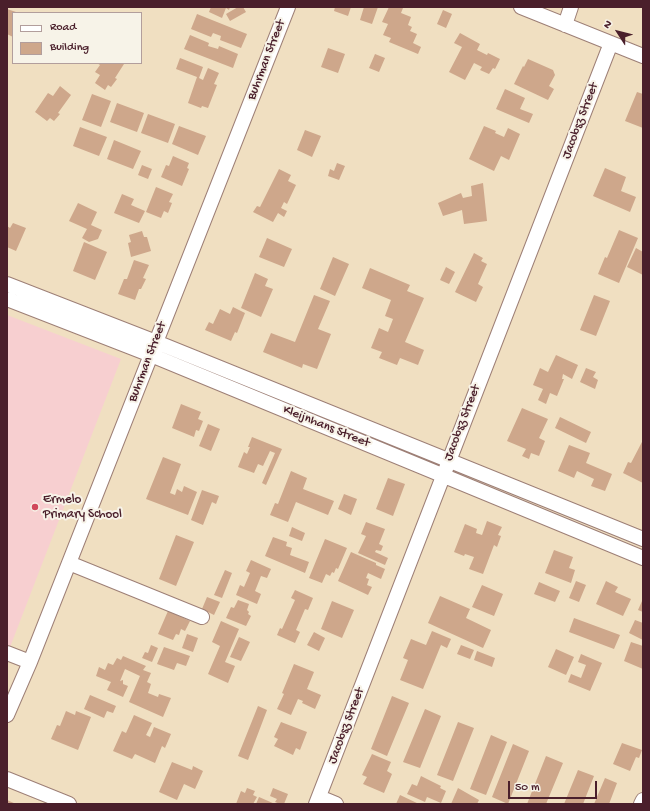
<!DOCTYPE html>
<style>
body{margin:0}
#map{position:relative;width:650px;height:811px;overflow:hidden;background:#f0dfc1;font-family:"Gochi Hand",sans-serif}
canvas{display:block}
.frame{position:absolute;inset:0;border:8px solid #4a1f2b;pointer-events:none}
.legend{position:absolute;left:12px;top:12px;width:130px;height:52px;box-sizing:border-box;background:#f7f3e8;border:1px solid #b29e9c;margin:0;padding:5px 7px;list-style:none;font-size:12px;color:#4a1f2b}
.legend li{display:flex;align-items:center;gap:8px;height:20px}
.legend b{width:20px;border:1px solid #b29e9c}
.north{position:absolute;left:598px;top:12px;width:40px;height:40px;-webkit-text-stroke:3px #f7f3e8;paint-order:stroke;rotate:306deg;font-size:11px;font-weight:700;line-height:16px;text-align:center;color:#4a1f2b}
.north::after{content:'';display:block;margin:auto;width:14px;height:18px;background:#4a1f2b;clip-path:polygon(50% 0,100% 100%,50% 72%,0 100%)}
.scale{position:absolute;left:508px;top:781px;width:89px;height:18px;box-sizing:border-box;border:2px solid #4a1f2b;border-top:0;padding-left:5px;font-size:12px;line-height:14px;white-space:nowrap;color:#4a1f2b;-webkit-text-stroke:3px #f7f3e8;paint-order:stroke}
</style>
<div id="map">
<canvas width="650" height="811"></canvas>
<div class="frame"></div>
<ul class="legend">
<li><b style="height:5px;background:#fff"></b>Road</li>
<li><b style="height:11px;background:#cea78b"></b>Building</li>
</ul>
<div class="north">N</div>
<div class="scale">50 m</div>
</div>
<script>
const g = document.querySelector('canvas').getContext('2d');
g.lineJoin = 'round';
function fill(path, color) {
  g.fillStyle = color;
  g.fill(path, 'evenodd');
}
function strokePath(path, color, width, dash) {
  g.strokeStyle = color;
  g.lineWidth = width;
  g.lineCap = dash ? 'butt' : 'round';
  g.setLineDash(dash || []);
  g.stroke(path);
}
function write(font, color, halo, rows, align = 'center') {
  g.font = font + ' "Gochi Hand",sans-serif';
  g.lineWidth = 4;
  g.setLineDash([]);
  g.textBaseline = 'middle';
  g.strokeStyle = halo;
  g.fillStyle = color;
  for (const [text, x, y, turn = 0] of rows) {
    g.save();
    g.translate(x, y);
    g.rotate((+turn || 0) * Math.PI / 180);
    g.textAlign = isNaN(turn) ? turn : align;
    if (halo) g.strokeText(text, 0, 0);
    g.fillText(text, 0, 0);
    g.restore();
  }
}
fill(new Path2D(`
 M7,315L121,359L7,655Z`), '#f7cfd0');
fill(new Path2D(`
 M211,7H230L229,10L226,8L222,18L209,12Z
 M238,7H243L246,12L230,21L226,14Z
 M335,7H351L348,16L334,11Z
 M364,7H378L372,24L360,20Z
 M389,7H401L403,8L401,13L411,17L408,25L412,27L410,31L417,34L413,43L421,47L418,54L389,42L391,38L383,35L388,24L382,22Z
 M7,9L19,13H13V37L7,34Z
 M443,10L452,14L446,28L437,24Z
 M197,14L247,34L241,48L220,40L221,36L213,33L211,37L191,29Z
 M460,33L480,44L477,50L487,55L488,53L500,59L495,69L493,68L489,74L480,70L482,67L474,63L465,80L449,72L462,47L454,43Z
 M190,35L209,43L208,46L218,49L219,46L238,54L233,68L184,49Z
 M328,48L345,54L338,73L321,67Z
 M375,54L385,58L379,72L369,68Z
 M180,58L203,67L199,78L203,80L208,68L219,73L214,84L217,85L208,108L202,106L201,108L188,103L197,77L176,69Z
 M528,59L553,70L555,75L549,86L554,89L548,100L514,84L523,66L524,67Z
 M97,63H122L124,64L115,78L117,79L111,87L108,85L105,90L95,83L100,75L95,72L100,65Z
 M60,86L71,95L58,113L60,114L54,121L50,118L47,121L35,112L48,93L53,96Z
 M505,89L525,98L520,109L533,114L529,123L496,109Z
 M637,92L643,94V128L625,121Z
 M92,94L111,101L101,127L82,120Z
 M117,103L144,113L137,132L110,122Z
 M148,114L175,124L168,143L141,133Z
 M179,126L206,136L198,155L172,144Z
 M484,126L496,131L495,133L504,137L508,128L520,134L509,160L501,156L494,171L469,159Z
 M80,127L107,137L99,156L73,146Z
 M305,130L321,136L312,157L297,150Z
 M114,140L141,151L133,169L107,159Z
 M173,156L189,163L187,168L189,169L182,186L161,177L166,165L169,166Z
 M337,163L345,166L339,180L328,176L330,169L334,171Z
 M142,165L152,169L148,179L138,175Z
 M605,168L626,177L621,191L636,197L630,212L593,196Z
 M279,169L291,175L288,181L296,185L287,204L284,202L281,208L287,211L284,217L278,213L273,222L253,212L257,206L260,207Z
 M483,183L487,221L464,224L462,210L443,216L438,203L461,193L463,198L472,196L471,186Z
 M156,187L173,194L169,202L172,203L168,213L164,211L161,218L146,212Z
 M122,194L134,199L131,205L145,211L139,223L114,213Z
 M78,203L97,212L91,225L102,230L98,239L89,242L82,238L87,229L69,221Z
 M13,223L26,228L16,251L7,247V226L10,228Z
 M619,230L638,238L619,283L598,274L605,257L607,258Z
 M142,231L144,237H147L151,251L131,257L128,243L131,242L129,235Z
 M267,238L292,249L284,267L259,257Z
 M84,242L107,252L95,280L73,271Z
 M636,248L643,252V275L627,267Z
 M474,253L483,258L481,261L487,264L478,284L483,287L476,302L455,292Z
 M333,257L349,264L335,296L320,289Z
 M134,260L149,265L143,278L146,279L141,289H139L135,300L118,294L124,279H127Z
 M446,267L455,272L449,284L440,280Z
 M370,268L410,285L407,291L424,298L405,342L424,350L418,365L400,358L397,365L379,358L382,352L371,348L379,328L388,332L393,319L385,316L391,300L362,288Z
 M255,273L268,279L265,286L273,289L261,317L241,308Z
 M314,295L330,301L318,329L331,334L317,369L303,364L302,368L263,352L271,333L295,342Z
 M594,295L610,301L596,336L580,330Z
 M233,307L245,313L237,333L235,332L231,341L205,330L209,322L213,324L220,309L230,314Z
 M556,355L578,365L572,379L563,374L562,379H564L557,396L550,393L546,404L538,400L543,389L533,385L540,368L548,372Z
 M586,368L596,372L593,377L598,380L595,389L580,382Z
 M181,404L201,412L198,419L203,421L199,431L196,430L194,437L172,428Z
 M522,408L548,419L539,438L545,441L539,456L531,453L529,459L522,456L526,449L507,441Z
 M560,417L591,432L586,443L555,428Z
 M208,424L220,429L211,451L199,446Z
 M252,437L282,449L266,485L262,483L275,453L270,451L263,466L258,464L254,473L238,467L244,452L247,454L250,447H248Z
 M643,440V483L623,473L628,462L631,463Z
 M569,445L590,453L586,463L612,474L605,491L591,486L594,479L577,471L574,478L558,471Z
 M163,457L181,464L170,493L175,495L177,489L182,492L184,486L197,492L188,515L146,499Z
 M291,471L307,478L303,489L334,501L328,515L296,502L288,522L270,515L275,503L278,504Z
 M388,478L405,484L393,516L376,509Z
 M202,490L219,496L216,504L212,502L203,525L191,520Z
 M344,494L357,499L351,515L338,509Z
 M487,521L502,527L498,535L501,536L497,547L494,545L483,574L469,569L474,557L465,554L464,556L454,552L465,524L477,529L476,533L482,535Z
 M366,522L385,529L379,544L383,546L381,551L376,550L375,552L388,558L385,565L358,553L366,536L361,534Z
 M292,527L305,533L302,541L289,536Z
 M176,535L194,542L176,586L159,579Z
 M273,537L287,542L286,546L292,548L290,555L309,562L305,573L265,556Z
 M325,539L347,548L338,569L336,568L334,573L332,572L330,576L326,574L322,583L309,578Z
 M554,550L573,557L569,568L575,570L571,583L545,573Z
 M351,552L376,563V565L385,569L381,579L368,573L366,578L369,579L367,585L372,587L368,595L338,581Z
 M251,560L271,569L267,578L261,576L255,591L261,594L257,604L236,595L240,585L244,587L250,573L246,571Z
 M225,570L232,573L222,598L214,595Z
 M576,581L586,585L579,602L569,598Z
 M606,581L618,587L615,592L631,599L623,616L596,604Z
 M539,582L560,591L555,602L534,594Z
 M482,585L503,594L494,616L472,607Z
 M295,590L313,598L308,610L305,609L296,630L300,632L295,643L277,635L280,628L282,629L295,600L291,598Z
 M440,596L470,609L466,618L491,630L483,648L428,623Z
 M207,597L220,602L214,615L202,609Z
 M238,600L249,604L247,610L249,612L248,614L251,616L246,626L226,618L231,607L234,608Z
 M332,601L354,610L342,638L321,629Z
 M642,601H643V612L638,610Z
 M168,611L190,621L185,631L181,629L179,635L176,634L173,640L158,634Z
 M574,618L620,635L614,649L569,632Z
 M635,620L643,623V640L629,633Z
 M221,621L239,629L225,662L235,666L228,683L208,674L220,646L212,642Z
 M432,631L451,639L447,648L441,645L423,689L400,680L408,660L403,658L411,639L426,645Z
 M314,632L325,638L319,651L307,645Z
 M187,634L198,638L193,652L182,648Z
 M239,637L250,642L241,661L230,657Z
 M631,642L643,646V669L624,661Z
 M151,645L158,648L152,662L142,658L145,652L148,653Z
 M461,645L474,650L470,659L457,654Z
 M164,647L190,656L186,666L177,663L174,670L157,664Z
 M556,649L574,657L566,675L548,667Z
 M477,651L495,658L492,667L474,660Z
 M581,654L602,663L590,691L568,682L571,674L581,678L586,665L578,662Z
 M123,656L146,666L143,670L151,673L147,682L151,684L148,693L158,697L159,694L171,698L163,717L129,702L140,676L125,669L120,681L123,680V684L128,686L123,697L107,690L111,682L96,676L99,667L105,670L108,663L113,665L117,658L121,660Z
 M294,664L314,672L307,689L321,695L315,709L302,703L303,701L298,699L291,715L277,709L284,694L282,693Z
 M90,695L116,706L113,713L107,711L104,718L84,709Z
 M392,696L409,703L387,756L371,749Z
 M258,706L267,710L248,760L238,756Z
 M425,709L441,716L420,768L403,762Z
 M66,711L75,715L76,711L91,717L78,750L51,739L57,725L60,726Z
 M134,715L152,723L146,735L150,737L154,727L171,734L165,748L162,746L155,763L135,754L132,759L113,751L122,731L126,733Z
 M281,722L307,732L300,750L296,748L293,755L274,746L278,739L274,737Z
 M458,722L474,728L453,781L437,775Z
 M491,735L507,742L486,795L470,789Z
 M622,743L642,750L639,758L636,757L630,771L613,764Z
 M513,744L529,751L508,804L492,797Z
 M372,754L391,762L387,771L392,774L384,793L363,784L367,777L362,775Z
 M546,756L563,763L546,804H527Z
 M172,762L192,770L193,766L203,771L195,789L184,784L177,800L159,792Z
 M578,770L594,776L583,804H564Z
 M421,776L441,786L440,788L446,791L441,803L427,797L425,802L407,794L412,784L417,786Z
 M605,778L617,783L609,804H594Z
 M247,788L255,791L253,795L257,797L253,804H236L241,791L245,793Z
 M273,788L288,794L284,804H280L275,802L277,799L270,796Z
 M458,788L479,800L477,804H451Z
 M400,795L419,804H396Z
 M259,797L275,804H256Z
 M7,800L16,804H7Z`), '#cea78b');
const minor = new Path2D(`
 M521,7L643,56
 M565,25L571,7
 M7,284L156,342L643,539
 M7,299L151,355L643,558
 M69,563L202,617
 M7,653L30,662
 M7,715L30,662L288,7
 M7,779L69,804
 M319,797L336,804
 M316,804L611,43
 M641,804L643,800`);
strokePath(minor, '#9d7f76', 16);
strokePath(minor, '#fff', 14);
for (const [x, y, r, color] of [
 [35,507,4,"#d1495b"]
]) {
  const dot = new Path2D();
  dot.arc(x, y, r, 0, 2 * Math.PI);
  g.fillStyle = color;
  g.fill(dot);
  strokePath(dot, '#f7f3e8', 1.5);
}
write('13px', '#4a1f2b', '#f7f3e8', [
 ["Buhrman Street",267,60,-69],
 ["Jacobsz Street",581,121,-69],
 ["Buhrman Street",148,362,-69],
 ["Jacobsz Street",463,423,-69],
 ["Kleijnhans Street",326,427,22],
 ["Jacobsz Street",347,726,-69]
]);
write('13px', '#4a1f2b', '#f7f3e8', [
 ["Ermelo",43,500],
 ["Primary School",43,515]
], 'left');
</script>
